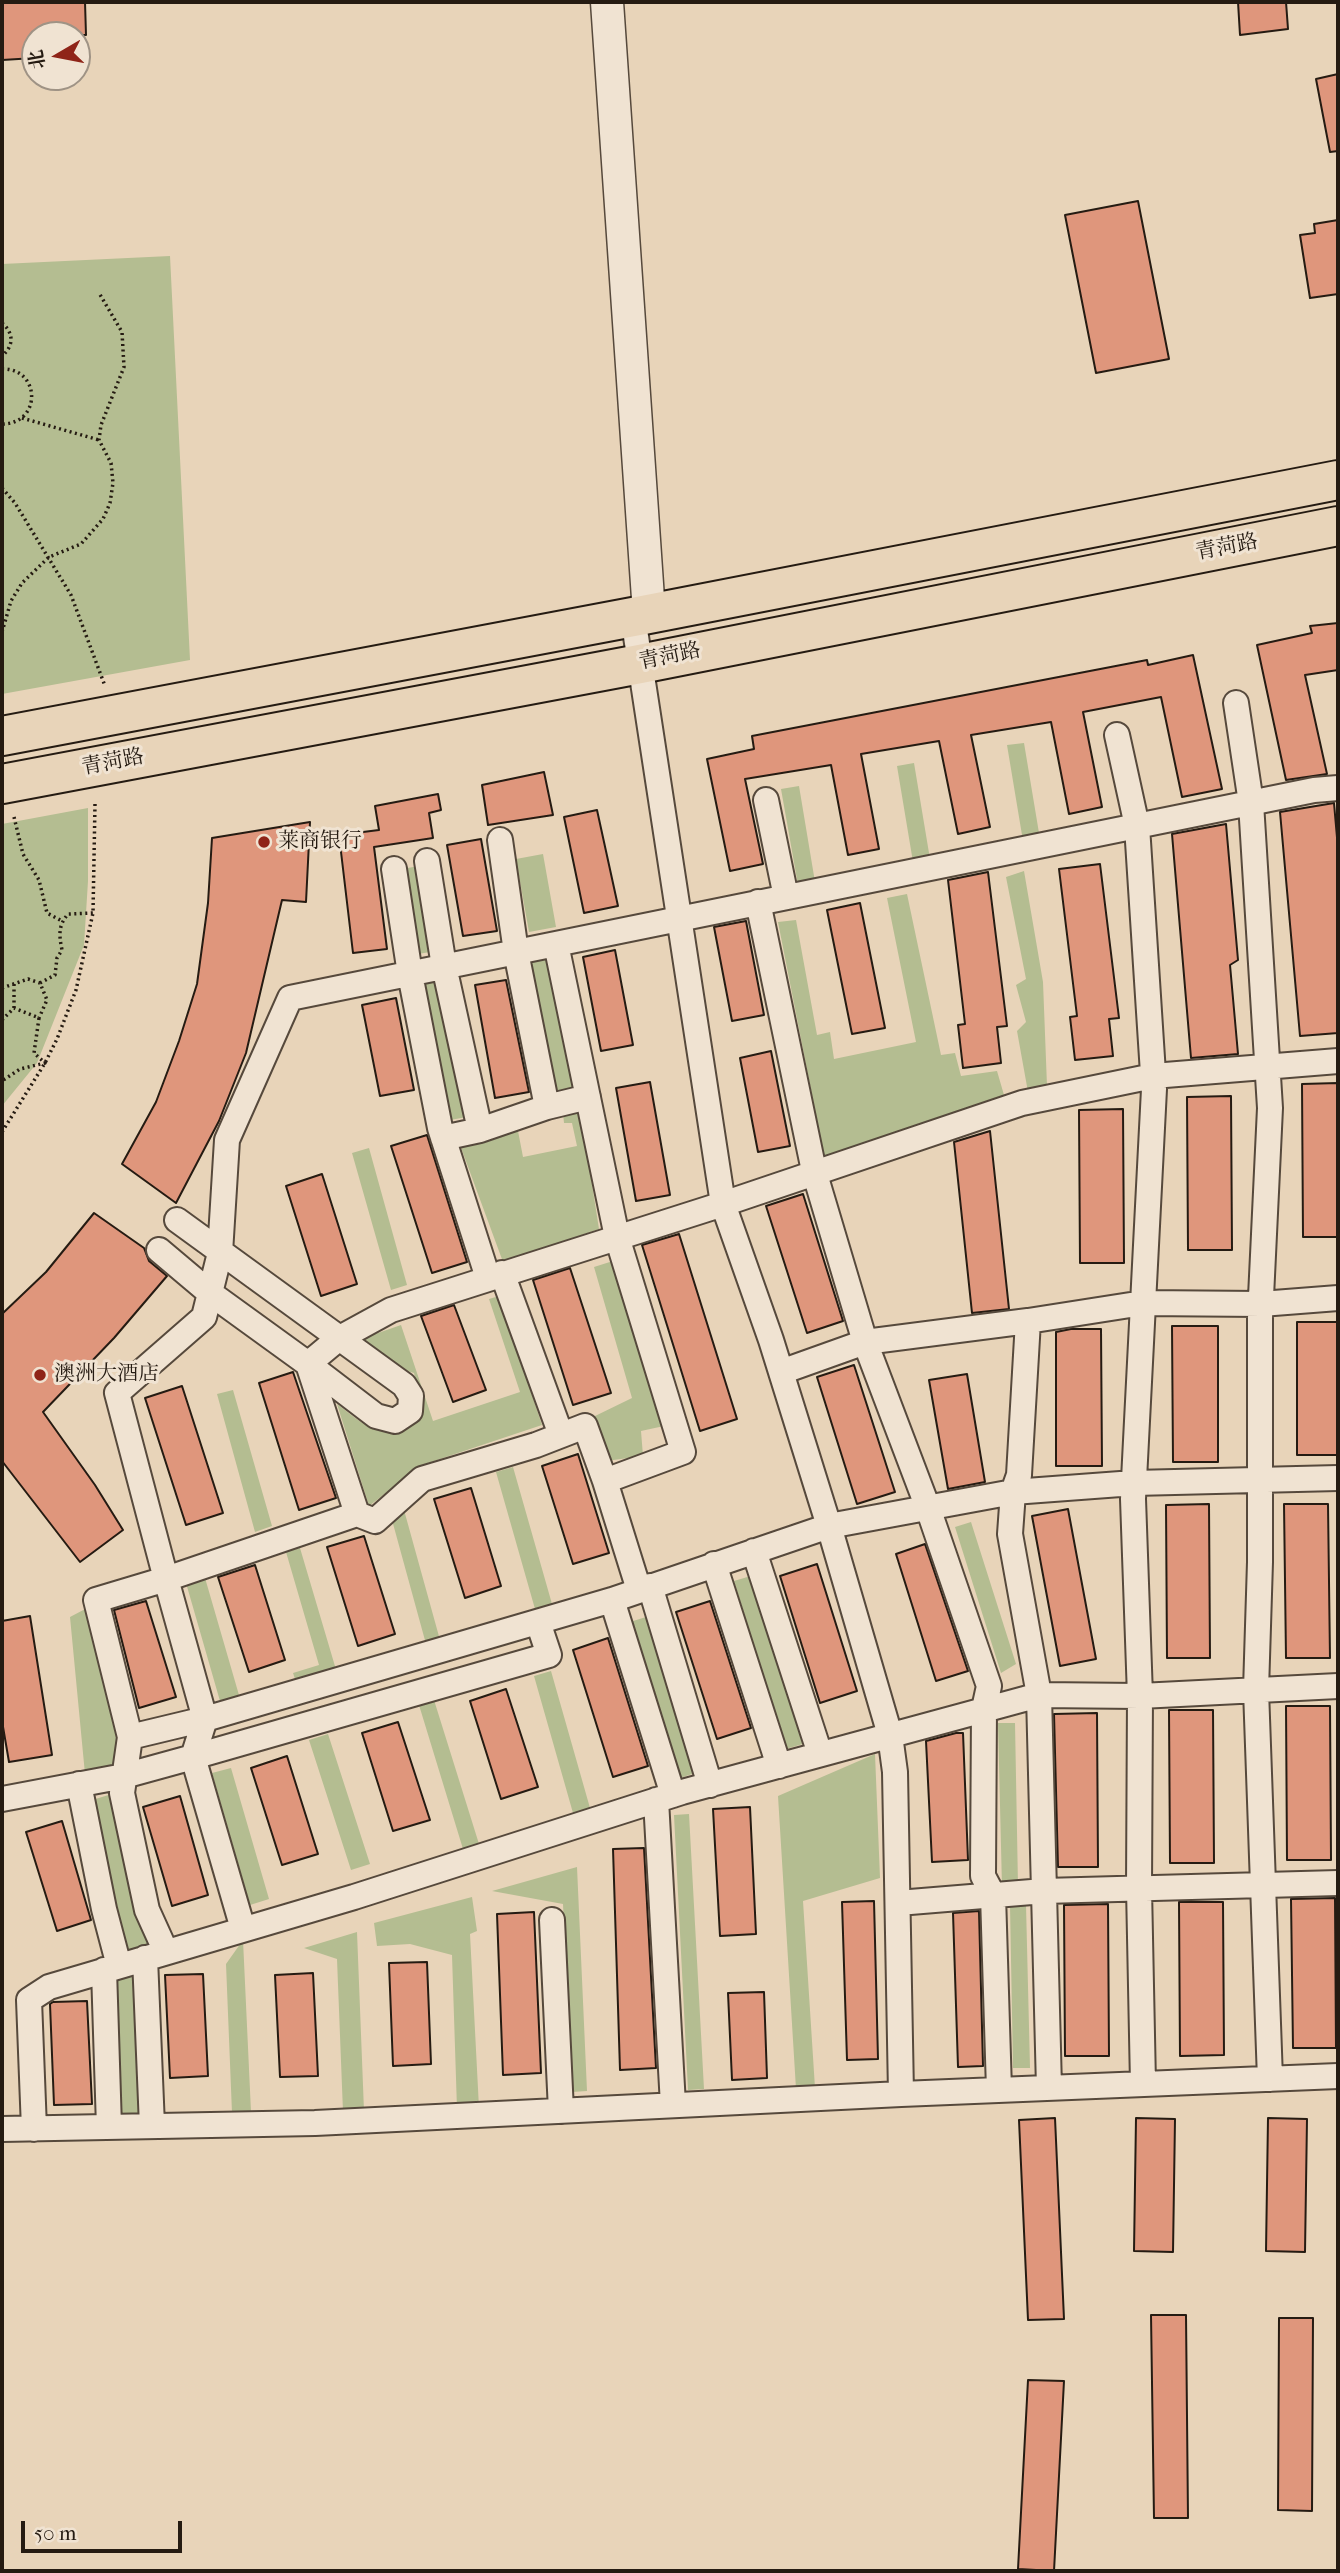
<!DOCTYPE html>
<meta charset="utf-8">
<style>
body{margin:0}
#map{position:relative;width:1340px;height:2573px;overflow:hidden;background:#e8d4b9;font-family:"IM FELL French Canon","Noto Serif SC",serif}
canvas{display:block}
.frame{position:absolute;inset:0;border:4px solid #251b12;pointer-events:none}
.north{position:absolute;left:21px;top:21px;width:70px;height:70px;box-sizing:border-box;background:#f0e3d2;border:2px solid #9f9385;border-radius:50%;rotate:260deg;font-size:19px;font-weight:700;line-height:28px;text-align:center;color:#251b12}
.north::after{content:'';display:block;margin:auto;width:24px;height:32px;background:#8f2418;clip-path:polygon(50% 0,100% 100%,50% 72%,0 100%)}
.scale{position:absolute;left:21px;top:2521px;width:161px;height:32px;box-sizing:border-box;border:4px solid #251b12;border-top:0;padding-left:9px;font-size:21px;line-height:24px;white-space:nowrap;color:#251b12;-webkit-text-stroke:5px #f0e3d2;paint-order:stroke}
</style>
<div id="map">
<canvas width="1340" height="2573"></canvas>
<div class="frame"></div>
<div class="north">北</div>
<div class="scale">50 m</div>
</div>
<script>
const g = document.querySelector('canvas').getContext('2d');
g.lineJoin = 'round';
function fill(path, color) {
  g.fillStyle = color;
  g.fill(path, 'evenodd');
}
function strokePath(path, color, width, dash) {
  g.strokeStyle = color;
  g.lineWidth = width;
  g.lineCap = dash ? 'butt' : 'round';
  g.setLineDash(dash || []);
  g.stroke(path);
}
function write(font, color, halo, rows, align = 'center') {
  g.font = font + ' "IM FELL French Canon","Noto Serif SC",serif';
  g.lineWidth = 6;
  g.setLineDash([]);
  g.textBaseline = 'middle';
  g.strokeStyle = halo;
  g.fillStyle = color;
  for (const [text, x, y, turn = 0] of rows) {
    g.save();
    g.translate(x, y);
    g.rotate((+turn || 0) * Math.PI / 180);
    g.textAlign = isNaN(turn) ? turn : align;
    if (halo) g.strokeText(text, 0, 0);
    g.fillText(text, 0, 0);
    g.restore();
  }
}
fill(new Path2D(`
 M170,256L190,660L2,694V264Z
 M1024,743L1040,839L1023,841L1007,745Z
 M914,763L930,859L913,862L897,766Z
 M799,786L815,882L798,885L781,789Z
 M88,808V881L84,945L37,1063L2,1106V824Z
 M543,854L556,927L529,932L516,859Z
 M419,866L436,951L418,954L402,869Z
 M1024,871L1043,982L1047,1086L1028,1092L1017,1031L1026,1022L1016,985L1026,979L1006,877Z
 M907,894L941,1055L955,1053L961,1076L997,1071L1004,1095L824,1156L778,922L796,920L817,1035L830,1032L834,1059L916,1042L887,898Z
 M546,952L573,1091L556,1095L529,955Z
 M437,978L467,1117L450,1120L420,981Z
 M580,1108L599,1229L503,1262L460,1145L518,1131L523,1157L577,1146L572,1123H564L563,1113Z
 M369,1148L407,1285L391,1290L352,1153Z
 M613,1261L651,1393L664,1426L641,1431L643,1456L606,1461L593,1417L632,1398L594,1267Z
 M499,1296L542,1425L422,1465L369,1506L337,1404C356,1418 381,1443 407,1427C412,1423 418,1416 423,1411L414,1373L404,1370L361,1339L401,1325L433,1421L520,1392L489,1299Z
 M233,1390L272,1526L255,1532L217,1394Z
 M513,1467L552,1604L535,1609L496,1472Z
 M404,1510L440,1640L426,1644L392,1520Z
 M971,1522L1016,1664L1001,1673L955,1527Z
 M300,1548L337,1673L297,1685L293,1673L319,1665L286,1552Z
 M203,1571L241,1702L222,1708L184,1576Z
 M754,1575L806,1743L786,1749L734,1581Z
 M89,1607L120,1728L113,1769L85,1774L70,1617Z
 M646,1617L695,1773L680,1778L630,1622Z
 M551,1671L590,1808L573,1813L534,1676Z
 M434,1700L479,1844L463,1849L419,1705Z
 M998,1723H1015L1018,1886L1002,1887Z
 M328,1734L370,1864L351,1870L309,1740Z
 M875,1754L880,1878L803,1901L815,2088L796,2089L778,1796Z
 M231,1768L269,1899L250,1905L212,1773Z
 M115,1793L150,1946L124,1952L89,1801Z
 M689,1814L704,2089L688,2090L674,1815Z
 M577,1867L587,2091L572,2092L563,1904L492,1891Z
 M472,1897L477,1931L470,1934L479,2108L457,2109L452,1955L410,1944L377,1946L374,1923Z
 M1010,1905H1026L1030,2068H1013Z
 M357,1932L364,2111L343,2112L337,1959L304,1948Z
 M243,1940L251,2112L232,2113L226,1964Z
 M139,1976L144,2113L120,2114L115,1977Z`), '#b4bd91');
const building = new Path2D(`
 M2,2H85L86,35H35V58L2,60Z
 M1238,2H1286L1288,29L1240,35Z
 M1338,74V151L1330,152L1316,79Z
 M1138,201L1169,359L1096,373L1065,215Z
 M1338,220V294L1310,298L1300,235L1315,233L1314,224Z
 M1338,623V670L1305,675L1327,774L1286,780L1257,645L1312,633L1310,626Z
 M1193,655L1222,789L1182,797L1161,697L1083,712L1102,807L1069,814L1051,722L971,735L990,827L958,834L939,741L861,754L879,849L848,855L831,765L745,779L763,864L730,871L707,759L754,749L752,736L1147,660L1148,665Z
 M544,772L553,815L488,825L482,785Z
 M438,794L441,810L429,813L433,838L374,847L387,949L353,953L339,835L379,830L375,806Z
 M1334,803L1338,849V1033L1300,1036L1280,812Z
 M597,810L618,906L584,913L564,817Z
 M310,822L306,902L282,900L246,1053L219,1121L176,1203L122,1164L156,1102L179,1041L197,984L208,903L212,838Z
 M1226,824L1238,960L1230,965L1238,1054L1191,1058L1172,834Z
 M481,839L497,931L463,936L447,845Z
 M1100,864L1119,1018L1109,1019L1113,1056L1075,1060L1070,1017L1077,1016L1059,869Z
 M988,872L1007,1026L997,1027L1001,1063L963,1068L958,1025L965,1024L948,880Z
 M860,903L885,1028L852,1034L827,910Z
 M746,921L764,1015L732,1021L714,927Z
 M615,950L633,1045L601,1051L583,957Z
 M506,980L529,1092L495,1098L475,985Z
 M396,998L414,1090L380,1096L362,1005Z
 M771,1051L790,1146L758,1152L740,1058Z
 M650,1082L670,1195L636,1201L616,1088Z
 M1338,1083V1237H1303L1302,1084Z
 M1231,1096L1232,1250H1188L1187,1097Z
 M1123,1109L1124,1263H1080L1079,1110Z
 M990,1131L1009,1309L972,1313L954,1142Z
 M427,1135L467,1262L432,1273L391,1146Z
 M322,1174L357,1284L321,1296L286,1186Z
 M803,1194L843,1321L807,1333L766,1206Z
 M94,1213L144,1248L149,1261L167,1276L114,1338L43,1412L95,1485L123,1530L80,1562L2,1461V1314L46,1272Z
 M679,1234L737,1419L700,1431L642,1245Z
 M570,1268L611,1393L573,1405L533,1280Z
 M454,1305L486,1390L453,1402L421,1316Z
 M1297,1322H1338L1337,1455H1297Z
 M1172,1326H1218V1462H1173Z
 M1071,1329H1101L1102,1466H1056V1332Z
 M854,1365L895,1492L857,1504L817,1377Z
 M293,1372L336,1498L299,1510L259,1383Z
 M967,1374L985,1482L948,1489L929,1380Z
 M182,1386L223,1513L186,1525L145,1398Z
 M578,1454L609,1553L573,1564L542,1466Z
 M471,1488L501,1586L465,1598L434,1499Z
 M1209,1504L1210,1658H1167L1166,1505Z
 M1284,1504H1328L1330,1658H1286Z
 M1068,1509L1096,1659L1060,1666L1032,1516Z
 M364,1536L395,1634L358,1646L327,1547Z
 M925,1544L968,1671L936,1681L896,1554Z
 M817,1564L857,1691L820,1703L780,1576Z
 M255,1565L285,1660L249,1672L218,1577Z
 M146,1601L176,1697L139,1708L114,1610Z
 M710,1601L751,1728L717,1739L676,1612Z
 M30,1616L52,1755L9,1762L2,1721V1621Z
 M608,1638L648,1766L613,1777L573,1650Z
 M506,1689L538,1787L501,1799L470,1701Z
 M1286,1706H1330L1331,1860H1287Z
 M1169,1710H1213L1214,1863H1170Z
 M1097,1713L1098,1867H1058L1054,1714Z
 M398,1722L430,1820L393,1831L362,1733Z
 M956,1733H963L968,1860L932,1862L926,1741Z
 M287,1756L318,1854L282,1865L251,1768Z
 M180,1796L208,1895L172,1906L143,1807Z
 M750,1807L756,1934L720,1936L713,1809Z
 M62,1821L91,1920L57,1931L26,1832Z
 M644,1848L656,2068L620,2070L613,1849Z
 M1335,1898L1336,2048H1293L1291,1899Z
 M874,1901L878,2059L847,2060L842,1902Z
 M1179,1902H1223L1224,2055L1180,2056Z
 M1108,1904L1109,2056H1065L1064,1905Z
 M979,1911L983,2066L958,2067L953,1913Z
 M534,1912L541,2073L503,2075L497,1914Z
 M427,1962L431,2064L393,2066L389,1963Z
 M313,1973L318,2076L280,2077L275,1975Z
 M203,1974L208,2076L170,2078L165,1975Z
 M764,1992L767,2078L732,2080L728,1993Z
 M87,2001L92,2104L54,2105L50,2004L53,2002Z
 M1055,2118L1064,2319L1028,2320L1019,2120Z
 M1136,2118L1175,2119L1173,2252L1134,2251Z
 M1268,2118L1307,2119L1305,2252L1266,2251Z
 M1151,2315H1186L1188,2518H1154Z
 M1279,2318H1313L1312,2511L1278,2510Z
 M1028,2380L1064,2381L1054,2571L1018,2569Z`);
fill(building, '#df967c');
strokePath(building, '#251b12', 2);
const minor = new Path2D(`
 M1236,703L1251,803L1270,1108L1260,1318V1562L1256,1690L1270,2079
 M1117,735L1137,826L1154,1089L1133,1499L1140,1696L1139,1888L1143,2084
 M766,800L786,897
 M427,861L444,966L480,1130L443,1138
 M394,869L410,974L440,1128L488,1278
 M758,902L814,1171L865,1342L928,1508L989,1686L984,1709L983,1876L993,1895L999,2090
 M556,944L617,1237L683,1452L605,1481
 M547,1107L588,1097
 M480,1130L547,1107L516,952L500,840
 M177,1220L404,1385L411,1396L410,1411L395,1421L376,1416L308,1364L338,1339L391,1310L723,1204L1022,1103L1153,1076L1338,1061
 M502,1273L561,1435
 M781,1372L865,1342L1028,1321
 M357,1514L375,1521L422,1479L536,1445L585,1426L605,1481L639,1590
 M754,1551L820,1754
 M714,1564L779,1766
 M650,1586L710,1785
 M612,1600L673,1795
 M538,1622L549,1655L193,1757L205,1719L612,1600L829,1526L1013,1492L1134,1483L1338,1478
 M130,1737L205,1719L166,1579L357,1514L308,1364L210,1293L159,1250
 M79,1784L104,1909L119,1966
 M2,1799L124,1776L193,1757L243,1929
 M656,1800L673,2105
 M898,1903L1044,1891L1338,1883
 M552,1920L561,2111
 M166,1952L147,1910L122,1793L130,1737L96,1600L166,1579L117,1393L204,1317L220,1253L227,1140L290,998L1314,790L1338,788
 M145,1958L152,2126
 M104,1970L109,2127
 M1049,2088L1039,1695L1010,1534L1013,1492L1019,1475L1028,1321L1143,1303L1261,1304L1338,1298
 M901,2094L1338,2076
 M2,2129L315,2123L901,2094L895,1772L890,1735L829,1526L771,1340L723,1204L633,617
 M34,2129L29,2000L49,1987L354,1897L682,1792L1039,1695L1140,1696L1338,1686`);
const tertiary = new Path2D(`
 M607,2L649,613`);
const primary = new Path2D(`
 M2,736L633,617L1338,480
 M2,784L640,664L1338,526`);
strokePath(minor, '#56493c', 28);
strokePath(tertiary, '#56493c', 35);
strokePath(primary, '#251b12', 42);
strokePath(new Path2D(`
 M2,323C14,333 14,346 2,356
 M2,369C41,368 42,424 2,424
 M22,418L99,440
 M2,488L15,503L71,595L105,686
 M2,632L11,601L22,583L49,557L81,544L103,519L110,503L113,483L111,463L99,440L101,425L124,367L122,332L99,293
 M14,817L23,854L39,880L47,913L62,921
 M40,983L55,975L57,958L62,950C59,935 58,926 68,914L93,913
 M2,988L28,979L40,983L47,1000L39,1018
 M14,1008V984
 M2,1020L14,1008L39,1018L34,1053L45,1063L20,1069L2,1081
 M2,1132L45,1063L57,1039L76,990L93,913L95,804`), '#251b12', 3.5, [2, 3.5]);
strokePath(minor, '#f0e3d2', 24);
strokePath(tertiary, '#f0e3d2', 32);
strokePath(primary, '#e8d4b9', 38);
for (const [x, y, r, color] of [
 [264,842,7,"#8f2418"],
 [40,1375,7,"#8f2418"]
]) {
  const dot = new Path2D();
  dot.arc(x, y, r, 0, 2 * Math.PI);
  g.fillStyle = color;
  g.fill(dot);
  strokePath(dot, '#f0e3d2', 2.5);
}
write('21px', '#251b12', '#f0e3d2', [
 ["青菏路",1227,548,-11],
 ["青菏路",670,657,-12],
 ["青菏路",113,763,-11]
]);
write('21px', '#251b12', '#f0e3d2', [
 ["莱商银行",278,842],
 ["澳洲大酒店",54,1375]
], 'left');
</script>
